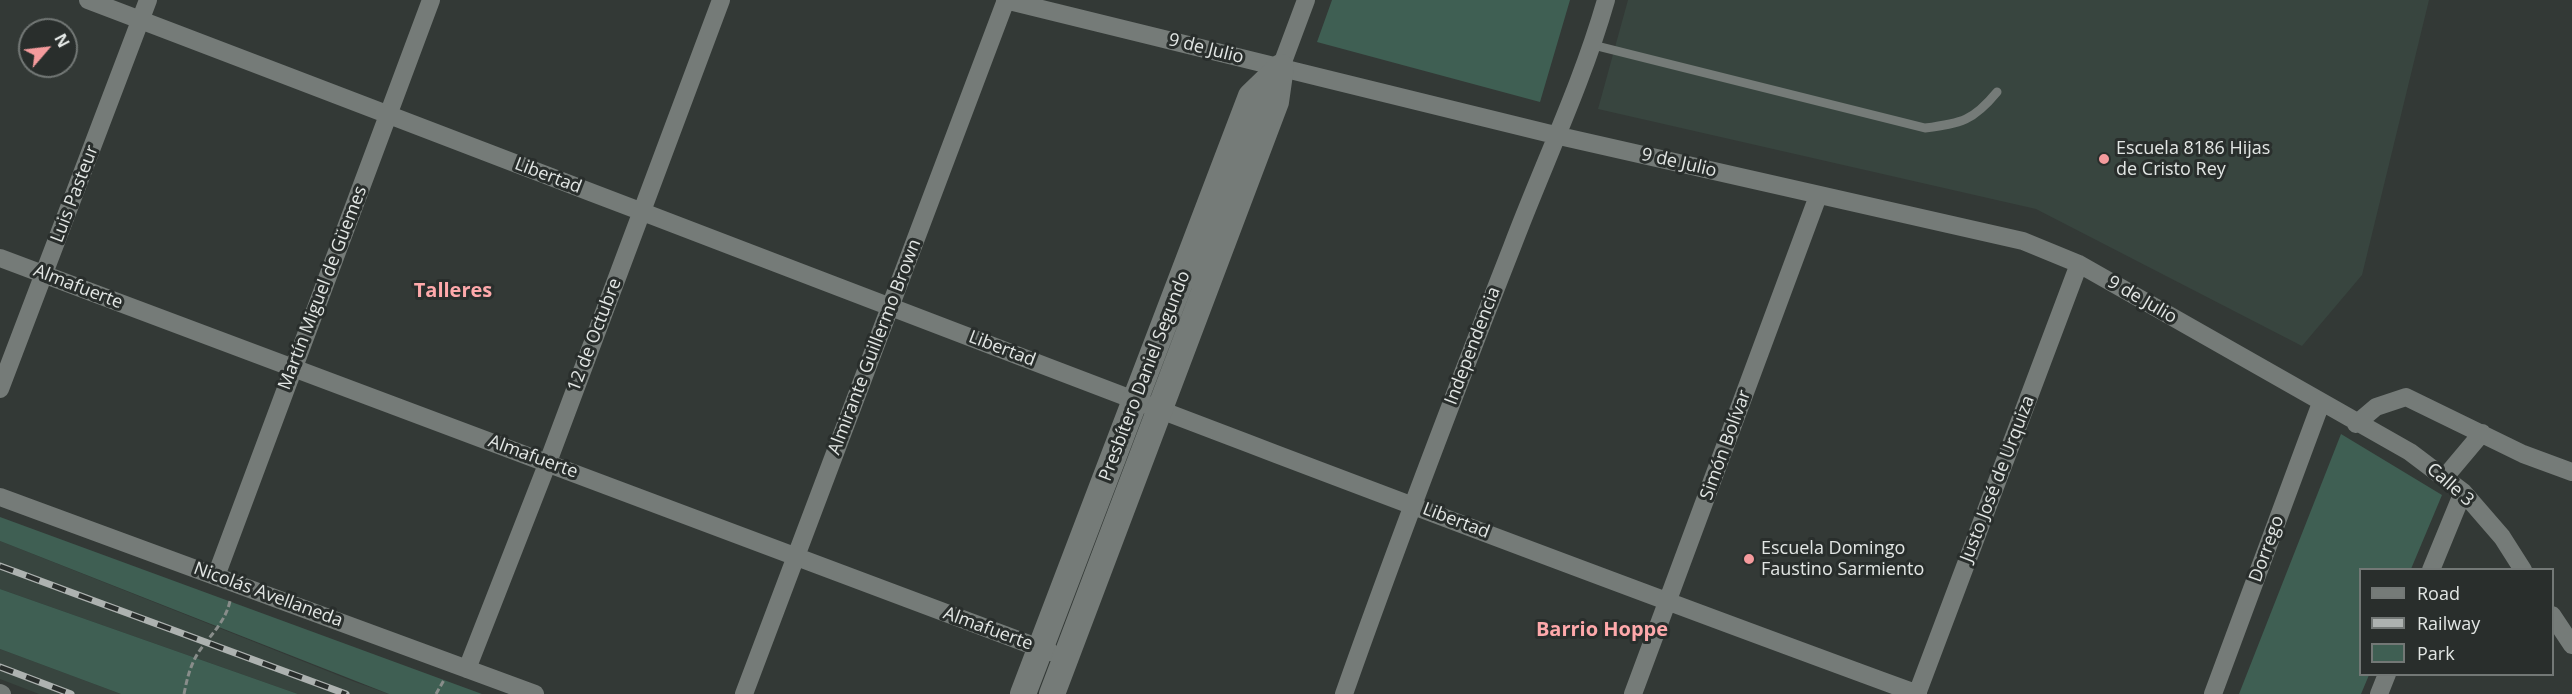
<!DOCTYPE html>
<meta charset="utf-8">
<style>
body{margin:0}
#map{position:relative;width:2572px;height:694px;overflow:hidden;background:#333936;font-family:"Open Sans",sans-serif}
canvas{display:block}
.legend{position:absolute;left:2359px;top:568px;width:195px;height:108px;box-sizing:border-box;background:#292e2c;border:2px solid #737876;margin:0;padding:8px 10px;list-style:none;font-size:18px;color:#e2e6e4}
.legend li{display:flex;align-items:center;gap:12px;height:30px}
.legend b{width:30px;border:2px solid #737876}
.north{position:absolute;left:18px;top:18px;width:60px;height:60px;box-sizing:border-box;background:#292e2c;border:2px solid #737876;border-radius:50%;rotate:62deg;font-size:16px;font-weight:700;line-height:24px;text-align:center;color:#e2e6e4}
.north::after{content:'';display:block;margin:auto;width:21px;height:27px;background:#f59b9d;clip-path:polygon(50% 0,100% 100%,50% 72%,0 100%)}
</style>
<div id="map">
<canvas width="2572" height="694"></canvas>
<ul class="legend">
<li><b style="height:8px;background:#757b78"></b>Road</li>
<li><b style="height:8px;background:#adb2b0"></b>Railway</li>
<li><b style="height:16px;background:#3f5f53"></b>Park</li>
</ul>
<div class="north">N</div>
</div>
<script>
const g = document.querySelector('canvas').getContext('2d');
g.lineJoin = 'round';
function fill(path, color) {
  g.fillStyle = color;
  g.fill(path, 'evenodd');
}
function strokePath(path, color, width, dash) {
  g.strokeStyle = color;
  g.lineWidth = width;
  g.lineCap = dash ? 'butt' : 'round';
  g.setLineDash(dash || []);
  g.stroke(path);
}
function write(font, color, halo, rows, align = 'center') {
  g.font = font + ' "Open Sans",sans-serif';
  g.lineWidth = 6;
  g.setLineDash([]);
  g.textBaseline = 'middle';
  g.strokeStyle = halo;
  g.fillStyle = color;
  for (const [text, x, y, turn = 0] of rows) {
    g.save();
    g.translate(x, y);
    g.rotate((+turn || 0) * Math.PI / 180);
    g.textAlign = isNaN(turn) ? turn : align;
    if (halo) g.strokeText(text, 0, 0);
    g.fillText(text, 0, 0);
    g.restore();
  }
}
fill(new Path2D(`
 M1628,0H2429L2362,275L2302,346L2036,209L1598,109Z
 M0,541L355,682L389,694H298L0,589Z
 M0,649L121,694H39L0,679Z`), '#38453f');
fill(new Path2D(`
 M1332,0H1570L1540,102L1317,42Z
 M2341,434L2442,495L2411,569L2360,570V674L2369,675L2361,694H2239Z
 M0,517L482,694H389L0,541Z
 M0,589L298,694H121L0,649Z`), '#3f5f53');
strokePath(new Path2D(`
 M184,694C187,679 190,666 198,653C210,635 225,623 230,601
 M436,694L444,680`), '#888d8a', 3, [6, 3]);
strokePath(new Path2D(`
 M1593,45L1925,128C1962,123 1973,121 1997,92`), '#757b78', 9);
strokePath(new Path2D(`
 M88,0C698,232 1305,469 1918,694
 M1005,0L1555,135L2023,241L2079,264L2410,452L2463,492L2502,537L2523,570
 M1281,67L1306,0
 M0,258L1050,652
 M0,389L148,0
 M2356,424L2376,407L2406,397L2523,454L2572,472
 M2445,477L2482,433
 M0,497L535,694
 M2431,570L2463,492
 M216,576L431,0
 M2552,615L2572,645
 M467,669L548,462L721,0
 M0,693L2,694
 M744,694L1006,0
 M1344,694C1397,544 1454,395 1512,247C1543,165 1582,84 1606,0
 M1633,694L1818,196
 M1917,694L2079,264
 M2213,694L2321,403
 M2379,694L2387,674`), '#757b78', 18);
strokePath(new Path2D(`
 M1023,694L1251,96L1281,67
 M1052,694L1276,102L1281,67`), '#757b78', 26);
const rail = new Path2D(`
 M0,566L346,694
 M0,667L71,694`);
strokePath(rail, '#adb2b0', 7);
strokePath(rail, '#292e2c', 4.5, [14]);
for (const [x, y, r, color] of [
 [2104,159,6,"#f59b9d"],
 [1749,559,6,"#f59b9d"]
]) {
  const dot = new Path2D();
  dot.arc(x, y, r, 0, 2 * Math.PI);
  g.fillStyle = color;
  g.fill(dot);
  strokePath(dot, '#292e2c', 2);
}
write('18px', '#e2e6e4', '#292e2c', [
 ["9 de Julio",1206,49,14],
 ["9 de Julio",1679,163,13],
 ["Libertad",548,176,21],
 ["Luis Pasteur",75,194,-69],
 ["Almafuerte",78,287,21],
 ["Martín Miguel de Güemes",323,288,-69],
 ["9 de Julio",2142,300,30],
 ["12 de Octubre",595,335,-69],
 ["Independencia",1473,346,-69],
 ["Almirante Guillermo Brown",875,347,-69],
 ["Libertad",1002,349,21],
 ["Presbítero Daniel Segundo",1145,376,-69],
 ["Simón Bolívar",1726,445,-70],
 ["Almafuerte",533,457,20],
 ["Justo José de Urquiza",1998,479,-69],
 ["Calle 3",2450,485,41],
 ["Libertad",1456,521,21],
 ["Dorrego",2267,549,-70],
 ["Nicolás Avellaneda",268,595,20],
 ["Almafuerte",988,629,20]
]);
write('18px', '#e2e6e4', '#292e2c', [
 ["Escuela 8186 Hijas",2116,149],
 ["de Cristo Rey",2116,170],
 ["Escuela Domingo",1761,549],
 ["Faustino Sarmiento",1761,570]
], 'left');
write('bold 20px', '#fea9ab', '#292e2c', [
 ["Talleres",453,291],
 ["Barrio Hoppe",1602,630]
]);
</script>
